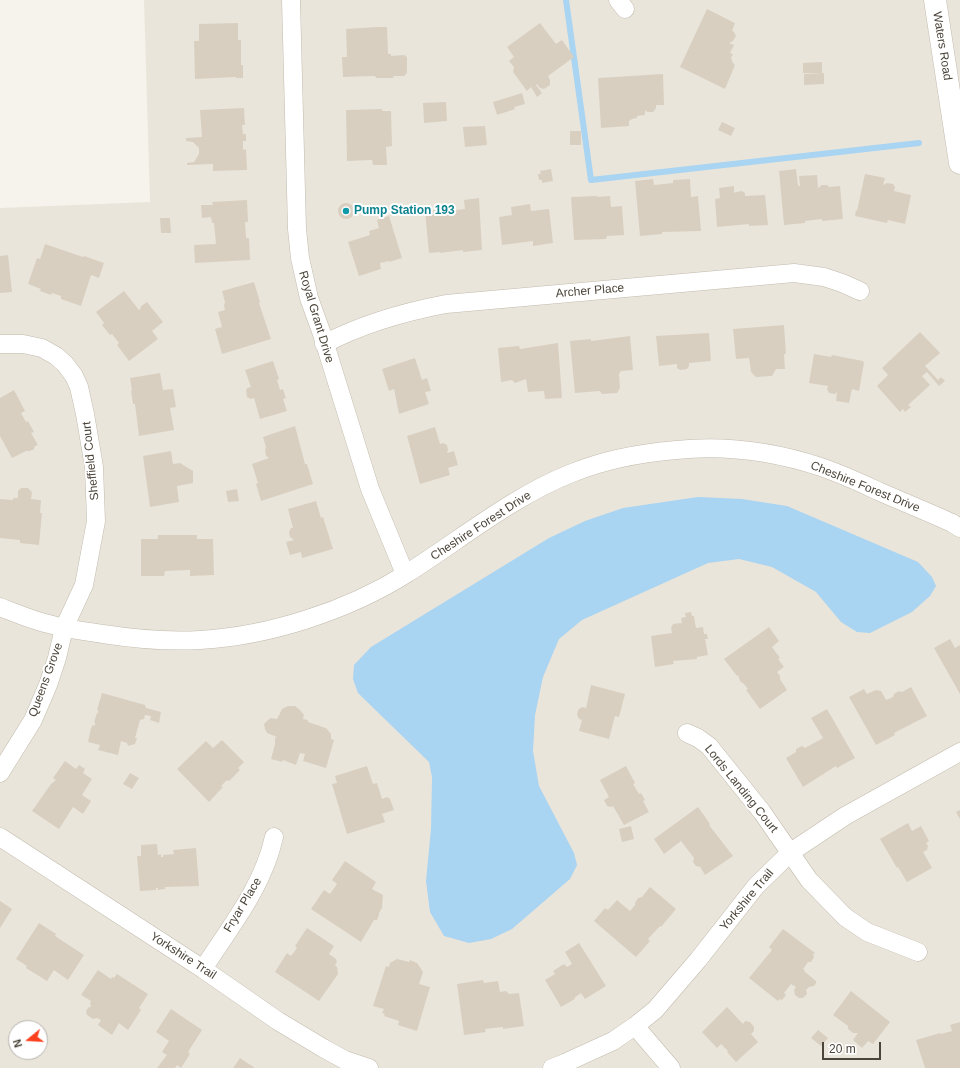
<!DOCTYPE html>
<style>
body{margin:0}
#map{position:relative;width:960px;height:1068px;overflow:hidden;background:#f6f3ec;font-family:Helvetica,sans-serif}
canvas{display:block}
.north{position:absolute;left:8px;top:1020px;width:40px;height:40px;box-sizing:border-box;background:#fff;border:1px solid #b7b4b0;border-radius:50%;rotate:252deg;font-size:11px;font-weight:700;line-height:16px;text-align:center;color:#4b4439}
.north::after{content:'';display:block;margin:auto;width:14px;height:18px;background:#fc3f1d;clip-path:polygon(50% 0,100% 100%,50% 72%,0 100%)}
.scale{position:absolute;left:822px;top:1042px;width:59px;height:18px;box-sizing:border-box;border:2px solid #4b4439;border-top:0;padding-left:5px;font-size:12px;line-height:14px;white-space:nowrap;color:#4b4439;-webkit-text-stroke:3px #fff;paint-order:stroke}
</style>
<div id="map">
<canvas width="960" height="1068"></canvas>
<div class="north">N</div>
<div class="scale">20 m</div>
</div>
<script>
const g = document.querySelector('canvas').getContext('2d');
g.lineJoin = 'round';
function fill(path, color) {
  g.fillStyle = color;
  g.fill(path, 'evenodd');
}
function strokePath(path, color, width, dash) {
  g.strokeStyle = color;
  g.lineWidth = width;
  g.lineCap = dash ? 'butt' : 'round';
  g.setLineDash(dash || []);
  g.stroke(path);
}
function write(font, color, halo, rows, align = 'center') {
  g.font = font + ' Helvetica,sans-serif';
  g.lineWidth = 4;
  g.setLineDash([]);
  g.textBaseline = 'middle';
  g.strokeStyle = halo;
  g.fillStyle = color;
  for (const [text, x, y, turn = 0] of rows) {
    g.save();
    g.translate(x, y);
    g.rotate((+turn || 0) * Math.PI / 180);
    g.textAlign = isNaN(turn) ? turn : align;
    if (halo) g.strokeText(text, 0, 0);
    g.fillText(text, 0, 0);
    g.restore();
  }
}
fill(new Path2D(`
 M144,0H960V1068H0V208L150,202ZM16,1028H40V1052H16Z`), '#eae5da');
fill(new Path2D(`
 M698,497L742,499L787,506L918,562L932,577L936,586L930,596L912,612L870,633L857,632L841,622L816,592L772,567L739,559L708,563L582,620L559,639L543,677L535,715L533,751L539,786L574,853L577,865L570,879L512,929L491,939L469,943L444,936L430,912L426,881L431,829L432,777L429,762L358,693L353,679L354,665L371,647L549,538L585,521L623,508Z`), '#a9d4f2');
strokePath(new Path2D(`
 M566,0L591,180L919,143`), '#a9d4f2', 6);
fill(new Path2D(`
 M707,9L735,23L732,31L734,32L736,36L733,41L729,43L734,45L730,53L733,54L731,58L733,63L735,65L725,89L680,67Z
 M238,23V40H241V65H243V78H236V77L195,79L194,41H199V24Z
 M540,23L556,44L562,40L574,57L548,76L550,80V85L544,89L540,88L537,84L536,85L542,93L537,97L531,87L527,91L513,72L514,67L509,61L514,57L507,47Z
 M376,27H387L388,54H391V56L404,55L407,57V73L404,76H393L394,78H376L375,76L343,77L342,57H347L346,29Z
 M822,62V73H803V63Z
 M824,73V84L804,85V74Z
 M663,74L664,105H656V108L653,112H647L645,110V115L637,116V118L632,119L629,121V126L601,128L598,78Z
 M522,93L525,104L514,107L515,109L497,115L493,102Z
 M446,102L447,121L424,123L423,103Z
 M244,108L245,125H242L243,134H246V141H243V150L246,149L247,170L213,171V164L187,165V163L194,162L199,154V148L193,142L186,141V138L202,137L200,110Z
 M382,109V111H391L392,146L386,147L387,165H373L372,160L347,161L346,110Z
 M722,122L735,128L731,136L718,130Z
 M485,126L487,145L465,147L463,127Z
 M570,131H581V145H570Z
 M551,169L553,181L542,183V180H539L538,174H541L540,171Z
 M796,169L798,186H800L799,176L817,175L818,188L820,187L821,185H827L829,187L840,186L843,219L822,221V219L805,221V223L784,225L779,171Z
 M865,174L885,178L883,185L887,183L893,184L895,187L894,191L911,195L905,224L888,220L887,223L855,216L856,210L857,211Z
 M653,179L654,185L673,183V180L690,179L691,197L698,196L701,231L662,232V234L640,236L635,181Z
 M734,186V193L736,192L742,191L745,193V196L765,195L768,225L749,226V224L717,227L715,199L720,198L719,188Z
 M597,196L598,197L610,196L611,207L622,206L624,235L607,236L606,239L574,240L571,197Z
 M479,198L482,250L463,252V250L440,253V252L429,253L425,211L446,209V211L465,209L464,200Z
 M247,200L248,222H245L246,238H249L250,260L195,263L194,245L216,244L214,223H212L211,217L202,218L201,205H213L212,202Z
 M338 211a8 8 0 1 1 16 0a8 8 0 1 1-16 0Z
 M530,204L531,211L549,209L553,243L533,246V241L502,245L499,217L512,215L511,207Z
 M389,216L402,258L389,262V261L380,263L381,269L359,276L348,242L370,235L369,231L379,228L377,220Z
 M160,218H170L171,233H161Z
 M45,244L83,257L84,256L104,263L99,278L91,275L81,306L61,299V296L52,293L51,295L40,291L41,289L28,284L37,258L40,259Z
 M8,255L12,292L0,293V256Z
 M254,282L260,302L259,303L271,339L222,354L215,329L222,327L218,312L225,310L224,305L225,302L222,291Z
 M124,291L139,310L141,308L140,307L147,302L163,322L152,331L158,339L129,361L117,345L119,343L112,334L110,335L102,325L104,323L96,312Z
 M784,325L786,354H784L785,369H776L772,376L756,377L751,372L749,358L736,359L733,329Z
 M920,332L940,353L925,366L938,380L941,377L945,381L939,386L927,372L922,376L930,385L908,405L911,407L905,412L903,409L900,412L877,386L888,375L882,368Z
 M709,333L711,361L689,363V366L687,369L680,370L677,368V364L659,366L656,336Z
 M630,336L633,370L621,371L619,374L620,388L617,393L602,394L600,391L575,393L570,341L591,339V341Z
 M558,343L562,398L545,399L544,391L528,392L526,379L515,383L512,380L501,382L498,348L519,346L520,349Z
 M814,354L831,357L832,355L863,361L864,363L859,391L852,389L849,403L836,401L837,392L835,394L829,393L827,389L828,386L809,383Z
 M415,358L422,380L427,378L431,391L425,392L429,404L399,414L394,389L389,391L382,369Z
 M273,361L279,379L277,380L280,390L283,389L286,398L283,399L287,411L260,419L254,398L251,399L247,397L246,391L247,388L251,387L245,370Z
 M160,373L163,390L173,389L176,407L170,408L174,430L139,436L135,404H133L131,391L132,390L130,378Z
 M14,390L25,411L21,413L26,422L28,421L34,432L31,433L38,445L35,446L34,449L30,451H26L12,458L0,436V398Z
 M295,426L305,464H307L313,484L261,501L256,484L258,483L252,464L269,458L266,456L265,450L266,447L263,437Z
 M435,427L440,444L443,443L447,445L448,450L447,453L454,451L458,465L448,468L450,475L420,484L407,436Z
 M171,451L173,464L180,463L193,471V483L177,486L179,502L150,507L143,456Z
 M21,488H28L32,492L31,499L41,500L40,513H42L39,545L20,543V540L0,538V499L13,500V498H18V491Z
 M237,489L239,501L228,502L226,491Z
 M316,501L321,518L323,517L333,549L302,558L301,552L290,555L286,542L294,540L290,537L289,532L291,528H293L288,509Z
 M158,535H197V539H213L214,575L190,576V570L165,571L164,576H141V539H158Z
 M691,612L692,616H694L696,628L703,627L704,634H707L708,639H705L708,655L697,657V659L673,661L674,664L655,667L651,636L672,633L671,628L673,624L681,623L682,624L681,618L686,617L685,613Z
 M769,627L779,641L772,647L780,658L778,659L784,667L777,672L780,676V679L787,690L760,709L746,690L748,689L744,684L740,681L738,675L737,676L724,659Z
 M950,639L955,648L960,645V694L934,648Z
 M591,685L625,694L619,717L615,716L609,739L579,731L582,720L579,719L577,715L578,710L582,707L586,708Z
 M911,687L927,716L894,733L895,735L876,745L849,697L864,689L867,694L876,690L881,691L886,700L893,697L894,694L899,691L902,692Z
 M102,693L145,705L146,708L161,712L159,723L150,720L151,716L145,715L144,719L140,720L135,738H137L135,744L128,746L127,743L121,741L118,755L98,750L100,745L88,742L91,728L93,725L95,726V723L94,722L97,713H98V710H97Z
 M288,706H295L300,710L304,715L303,719L308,720V722L326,728L331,734V739L334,740L326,768L303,761L305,754L300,753L296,765L283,760L282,762L271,759L275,744V738L277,737L267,733L265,729L264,724L268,720L271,718L277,719L282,709Z
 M827,709L855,758L837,768L836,766L803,787L786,758L796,752V749L802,746L805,748L823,738L811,718Z
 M222,740L244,762L238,768L240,770L229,781L227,780L221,786L223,787L209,802L177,769L206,741L213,748Z
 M65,761L76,769L79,765L85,769L83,773L92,779L82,795L91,801L83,814L73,807L59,829L32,811L51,784L56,780L53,778Z
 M367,766L373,784L377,783L382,799L387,797L390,799L394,810L382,814L385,822L347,834L332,784L337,783L335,776Z
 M626,766L635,783L633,784L639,794L641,793L645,800L643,801L649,812L624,825L613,806L611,807L607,806L604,800L609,797L600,780Z
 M130,773L139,778L132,789L123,784Z
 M698,807L710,824L709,825L733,856L705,875L700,867L696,866L693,862L694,858L681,841L664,854L654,839Z
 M960,810V819L956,812Z
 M908,823L912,831L921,826L929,841L926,843L928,846L927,850L923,852L932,868L907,882L898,867L897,868L880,839Z
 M631,826L634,839L622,842L619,829Z
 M157,844L158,855L161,854V857H163V855L174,854L173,850L196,848L199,886L165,887V889L158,890V888H156V890L140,891L137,856H141V845Z
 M345,861L376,882L372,889L383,895L382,908L379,913V915L377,920H374L361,942L311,909L324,890L330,894L337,884L332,880Z
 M650,887L676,909L661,927L660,926L648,939L650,941L636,957L594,921L605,908L608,910L617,900L630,911L635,905V903L638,898L642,897Z
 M0,901L12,909L0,928Z
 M39,923L56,934L55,936L84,955L68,980L54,970L47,981L26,968L27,966L16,959Z
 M307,928L334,946L329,954L336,959L337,962L335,965L337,967L338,974L319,1001L275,972L287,953L291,956L297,948L295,946Z
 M783,929L815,953L813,954L814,957L811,962H808L803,969L805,970L804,971L816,981V983L814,986L809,987L806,990L807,994L803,998H799L795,995L794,990L796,987L791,984L784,993L786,995L782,1000L780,999L778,1001L749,978L772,950L769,947Z
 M579,943L606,986L585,999L581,993L574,998L575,999L561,1007L545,980L555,974L553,971L564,964L567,967L572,964L565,952Z
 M397,959L409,962L410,960L417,963L423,972L419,984L430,987L417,1031L398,1025L399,1021L384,1016L385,1014L382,1013L384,1009L373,1006L386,966L389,967L390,963Z
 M98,970L111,979L112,977L114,978L117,974L148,994L139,1008L141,1010L128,1030L119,1023L112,1035L98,1025L101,1020L97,1018L93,1019L87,1015L86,1011L89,1007H91L90,1003L91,1001L81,995Z
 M483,980L484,983L498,981L500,992L506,991L509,994L519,993L524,1026L503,1029V1027L485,1029L486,1032L464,1035L457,984Z
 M851,991L890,1022L873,1044L868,1041L862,1048L853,1040L858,1033H853L848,1029V1026L833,1015Z
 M727,1007L743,1024L745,1021L750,1022L754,1027V1031L751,1034L758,1042L736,1062L727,1052L728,1051L721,1044L717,1048L702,1032Z
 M171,1009L202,1030L188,1052L190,1054L181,1068L177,1065L175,1068H157L167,1055L162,1052L169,1041L156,1032Z
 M960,1022V1068H925L916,1040L940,1033L941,1034L952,1031L950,1025Z
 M818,1030L828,1038L821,1046L811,1038Z
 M240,1058L255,1068H233Z`), '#d8cfc1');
const minor = new Path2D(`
 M291,0L297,229L300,258L309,298L322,334L370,489L405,574
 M618,0L625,9
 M0,344H23L42,348L56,356L65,364L74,376L79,387L85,414L94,467L96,521L84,585L64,628L57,658L48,685L33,720L0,773
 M324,344C362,324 404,312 446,304L794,273L824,277L842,283L860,291
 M0,607C13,612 25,617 38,621C59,628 82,631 103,634C135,639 167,642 200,640C269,636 347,611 406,574C460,540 513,496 572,473C604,460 641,453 676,450C724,445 775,452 821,467C841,474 859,482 878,491C903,502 928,512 952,523L960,528
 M687,733L698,738L709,746L762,812L809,880L845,917L867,932L918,952
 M0,837L203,969L278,1021L323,1048L345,1060L369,1068
 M203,969C230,927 263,887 274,837
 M635,1026L671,1068
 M552,1068L565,1063L613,1041L635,1026L655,1010L698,960L756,886L791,852L845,816L960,752`);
const tertiary = new Path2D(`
 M935,0L960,163`);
strokePath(minor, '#c2bbae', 19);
strokePath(tertiary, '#c2bbae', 23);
strokePath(minor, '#fff', 18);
strokePath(tertiary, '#fff', 22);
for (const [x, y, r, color] of [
 [346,211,4,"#0f9aa8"]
]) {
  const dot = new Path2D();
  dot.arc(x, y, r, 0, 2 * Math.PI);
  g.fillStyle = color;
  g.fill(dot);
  strokePath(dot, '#fff', 1.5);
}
write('12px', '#4b4439', '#fff', [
 ["Waters Road",942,46,81],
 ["Archer Place",590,291,-5],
 ["Royal Grant Drive",316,317,73],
 ["Sheffield Court",91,461,-96],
 ["Cheshire Forest Drive",865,487,22],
 ["Cheshire Forest Drive",481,526,-33],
 ["Queens Grove",46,680,-70],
 ["Lords Landing Court",741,789,51],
 ["Yorkshire Trail",747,900,-50],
 ["Fryar Place",243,905,-59],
 ["Yorkshire Trail",183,956,33]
]);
write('bold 12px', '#0d838f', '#fff', [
 ["Pump Station 193",354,211]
], 'left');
</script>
